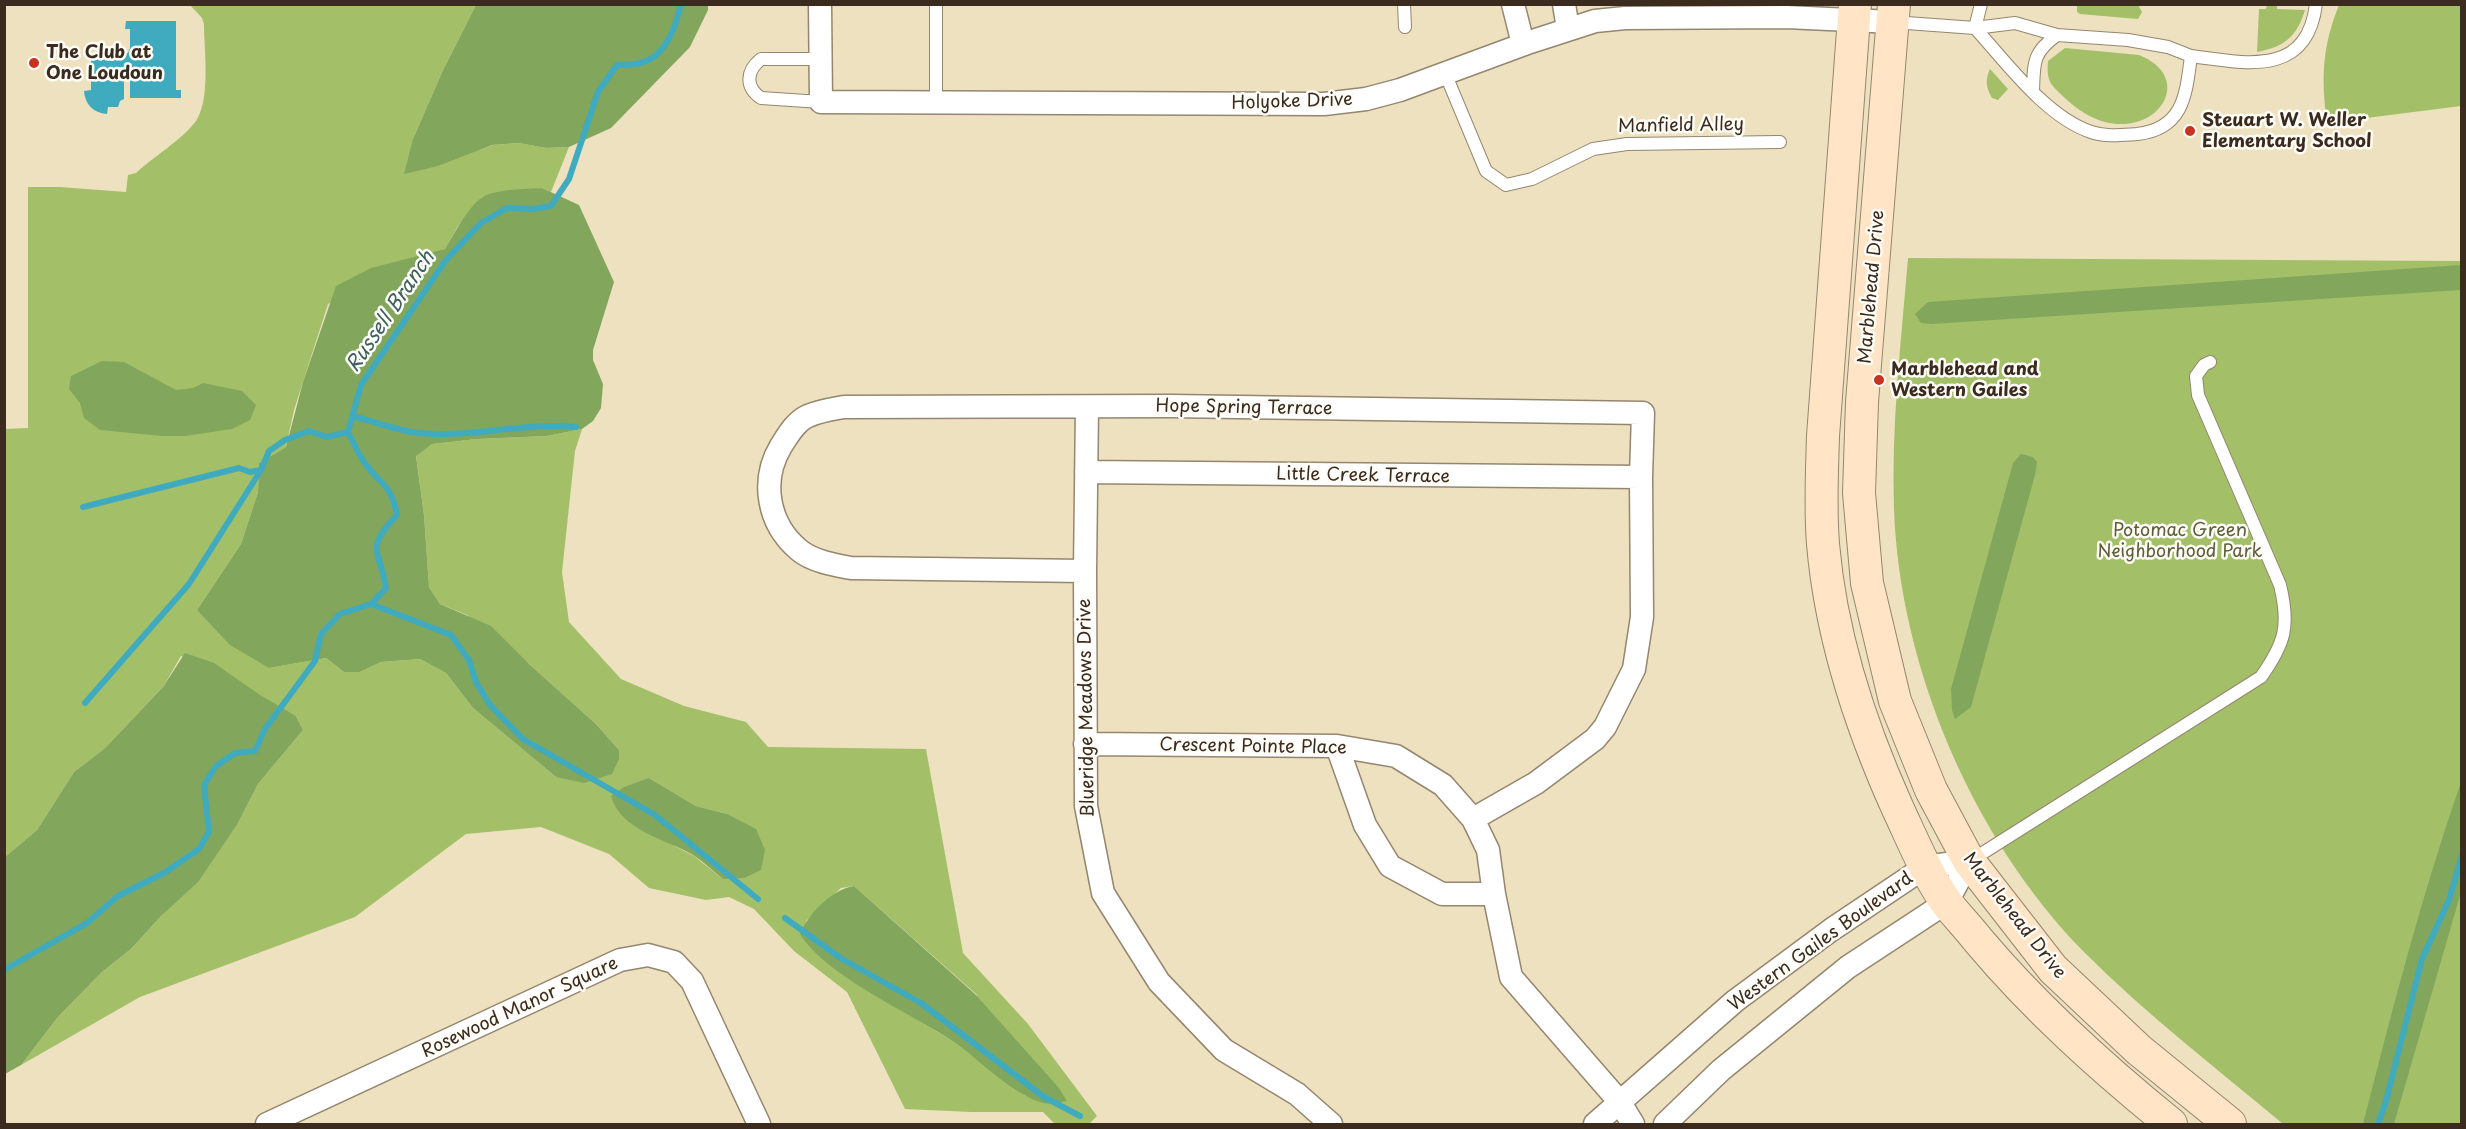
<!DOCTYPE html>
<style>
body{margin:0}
#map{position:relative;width:2466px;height:1129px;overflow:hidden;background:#ede1c0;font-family:"Playpen Sans",sans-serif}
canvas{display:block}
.frame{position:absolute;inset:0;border:6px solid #3b2a1e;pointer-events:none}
</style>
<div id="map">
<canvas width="2466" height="1129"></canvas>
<div class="frame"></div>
</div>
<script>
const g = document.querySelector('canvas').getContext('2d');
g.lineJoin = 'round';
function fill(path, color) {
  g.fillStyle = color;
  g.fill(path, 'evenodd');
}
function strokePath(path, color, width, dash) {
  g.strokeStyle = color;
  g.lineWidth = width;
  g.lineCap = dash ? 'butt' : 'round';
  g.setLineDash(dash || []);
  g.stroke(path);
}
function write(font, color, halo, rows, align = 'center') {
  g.font = font + ' "Playpen Sans",sans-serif';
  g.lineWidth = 5;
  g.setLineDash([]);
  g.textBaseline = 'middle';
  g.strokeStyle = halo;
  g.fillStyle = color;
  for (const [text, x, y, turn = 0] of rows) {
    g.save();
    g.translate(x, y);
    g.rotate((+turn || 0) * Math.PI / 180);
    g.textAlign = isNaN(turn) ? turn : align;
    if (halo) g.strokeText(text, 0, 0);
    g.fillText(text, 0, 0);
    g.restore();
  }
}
fill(new Path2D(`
 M2277,4V9L2305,10C2297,37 2284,47 2257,52L2259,9H2266L2267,5Z
 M190,5H476L443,70L413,139L469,153L493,145L519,143L546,148L569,147L551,192L542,188L482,197L458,226L445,249L416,258L328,304L294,410L286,447L259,463L258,492L241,544L197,610L269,668L326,658L344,672H360L381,662L420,659L446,673L473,708L556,777L619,750L596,724L529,664L467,615L440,604L429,587L424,515L416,455L432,444L477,439L547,436L582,429L575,451L562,572L569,622L621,679L684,706L746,722L768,747L926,749L963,953L1028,1024L1097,1116L1089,1124H1055L1043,1112H971L905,1109L847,992L794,951L754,909L729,897L706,900L649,888L609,854L541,827L466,834L355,917L140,997L21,1065L58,1017L102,972L131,949L162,915L238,823L258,784L303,730L296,716L181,656L163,687L105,748L74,772L37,830L5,857L4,429L28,428V187H60L126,192L128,175L136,173C153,157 182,140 196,121C211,99 204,50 204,24L202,18ZM649,778L696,806L727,814L723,879L694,856L669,843ZM854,886L976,994L1026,1096L954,1042L844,975L806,921L841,888Z
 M2077,5H2138L2142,12L2138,19L2080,14L2077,12Z
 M2339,5H2461V106L2327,123C2321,79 2322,47 2339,5Z
 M2065,48L2139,55C2209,83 2136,165 2066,99C2051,85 2046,82 2048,61Z
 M1990,69L2008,89L1998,100L1992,98C1986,88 1985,80 1990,69Z
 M1908,258L2461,261V1124H2283C2216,1068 2146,1014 2084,952C1973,839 1900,668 1894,510C1891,426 1901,342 1908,258Z`), '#a3c068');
fill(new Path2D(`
 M476,5L708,4V10L690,47L611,128L569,147L546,148L519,143L492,145L438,166L404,174L413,139L443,70Z
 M542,188L579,205L614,282L593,350V360L603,384L601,408L593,421L582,429L547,436L477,439L432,444L416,456L424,515L429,587L440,604L491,626L529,664L596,724L619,750V759L612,774L584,783L556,777L473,708L446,673L420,659L381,662L360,672H344L326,658L269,668L230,645L197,610L241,544L258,492L259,463L286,447L303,382L336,286L371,268L445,249C454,234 467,209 481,198C494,189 526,189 542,188Z
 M2461,265V290L1931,324L1921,323L1915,314L1928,302Z
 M102,361L124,362L176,390L193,388L203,383L242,391L256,405L250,420L232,429L185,436H162L100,430L84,418L80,403L69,389L71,376Z
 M2021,454L2033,457L2037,462L2035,475L1971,707L1955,719L1952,710L1951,689L2013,463Z
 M185,653L214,663L260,695L296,716L303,730L258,784L238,823L198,882L162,915L131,949L102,972L58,1017L21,1065L5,1074V857L37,830L74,772L105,748L163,687Z
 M649,778L696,806L727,814L756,829L765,850L761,870L744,878L723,879C713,871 704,862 693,855C666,839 621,831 611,796L624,787Z
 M2461,782V892L2394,1124H2363C2392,1010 2422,894 2461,782Z
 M854,886L975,994L1059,1088L1067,1101C1050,1105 1044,1105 1028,1097C1001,1083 978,1059 954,1042C911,1013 827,977 800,934C809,913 831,890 854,886Z`), '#82a65c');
fill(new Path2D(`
 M126,21H176V90H181V98H130V71L129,67H119L117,72L119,76L124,77V99L120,101L118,107H108L107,114C93,113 85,104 84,91L91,90V58H101V61L105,54L128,53L130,48V29H125Z`), '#40abbf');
strokePath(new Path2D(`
 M352,416C374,421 397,431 419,433C472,438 524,422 576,427
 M83,507L239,468L250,472L261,470L269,451L285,440L309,431L327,437L348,432
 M371,604L451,635L469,660L476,682L490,705L523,739L655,815L758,899
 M85,703L189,584L261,470
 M785,918L842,959L921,1003L1044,1097L1080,1116
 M4,970L87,923L118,896L164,873L199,849L209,832L204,785L216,766L235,753L255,751L265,729L315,661L321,634L340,614L371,604L386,588C380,549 364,550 397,515C391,483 380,485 364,462C358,453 353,442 348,432L361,385L446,260L481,223L507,208L533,209L551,206L569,179L598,92L617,65C624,65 633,65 640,63C665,58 676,26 681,4
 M2378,1124L2386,1101L2422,959L2449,900L2462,855`), '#40abbf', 6);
const lane = new Path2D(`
 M936,4V103
 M1404,4L1405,27
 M1893,22L1975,28L1981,4
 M2015,23L2057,35L2128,40L2168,47L2191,56C2186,94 2184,129 2137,134C2121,135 2106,137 2091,132C2046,117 2006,62 1975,28Z
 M2191,56C2245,63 2307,78 2316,4
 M821,59H761C746,71 745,87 761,98L821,102
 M1445,73L1486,171L1506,185L1532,179L1593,149L1627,144L1780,142
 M2033,92C2034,63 2032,53 2057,35
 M1970,861L2261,677C2285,643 2290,626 2280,585L2198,395L2196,376L2204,365L2210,362`);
const street = new Path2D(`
 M820,4L821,102L1324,104L1366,99L1400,90L1530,42L1595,21L1625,18L1786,17L1893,22
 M1513,4L1523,44
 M1564,4L1568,29
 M1087,407L1085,571L1086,806L1103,893L1159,982L1224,1050L1297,1094L1331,1124
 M1086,472L1641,477
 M1085,571L851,568C834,565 812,561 799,550C768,524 760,481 781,446C788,435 796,421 808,416C819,411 833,409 844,407L1171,406L1643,413L1641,477L1642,617L1634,669L1605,727L1595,739L1536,783L1473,819
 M1085,744L1337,746L1396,756L1443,785L1473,819L1488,850L1494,894L1511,977L1619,1101L1633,1124
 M1337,746L1365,825L1390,866L1442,894H1494
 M267,1124L620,960L648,955L674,962L692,981L759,1124
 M1595,1124L1735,1001L1831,930L1925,867L1969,861
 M1665,1124L1721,1070L1848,967L1947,902L1969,861`);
const secondary = new Path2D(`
 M1855,4L1823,436C1822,472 1820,508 1823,544C1831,637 1860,725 1898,809C1913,841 1926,873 1946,902C1956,915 1968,927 1978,940C2036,1009 2102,1068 2171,1124
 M1894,4L1862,402L1859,493L1867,583L1895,701L1931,790L1969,861L2053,969L2139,1050L2230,1124`);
strokePath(lane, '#94866f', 14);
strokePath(street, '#94866f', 25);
strokePath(secondary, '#94866f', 34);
strokePath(lane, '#fff', 12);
strokePath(street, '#fff', 22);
strokePath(secondary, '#ffe4c6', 32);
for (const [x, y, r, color] of [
 [34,63,6,"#c8321e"],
 [2190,131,6,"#c8321e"],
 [1879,380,6,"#c8321e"]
]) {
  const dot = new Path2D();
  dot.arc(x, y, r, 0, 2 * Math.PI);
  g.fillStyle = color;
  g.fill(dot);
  strokePath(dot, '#fdfcf7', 2);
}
write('bold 18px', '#3b2a1e', '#fdfcf7', [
 ["The Club at",46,53],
 ["One Loudoun",46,74],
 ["Steuart W. Weller",2202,121],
 ["Elementary School",2202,142],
 ["Marblehead and",1891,370],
 ["Western Gailes",1891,391]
], 'left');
write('18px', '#3b2a1e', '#fdfcf7', [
 ["Holyoke Drive",1292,102,-2],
 ["Manfield Alley",1681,126,-1],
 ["Marblehead Drive",1872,287,-85],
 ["Hope Spring Terrace",1244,408,1],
 ["Little Creek Terrace",1363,476,1],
 ["Blueridge Meadows Drive",1087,708,-91],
 ["Crescent Pointe Place",1253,747,1],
 ["Marblehead Drive",2014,916,52],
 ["Western Gailes Boulevard",1821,942,-36],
 ["Rosewood Manor Square",520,1008,-25]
]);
write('18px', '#5f5e38', '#fdfcf7', [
 ["Potomac Green",2180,531],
 ["Neighborhood Park",2180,552]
]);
write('italic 20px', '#3d5e5e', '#fdfcf7', [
 ["Russell Branch",391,312,-56]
]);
</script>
